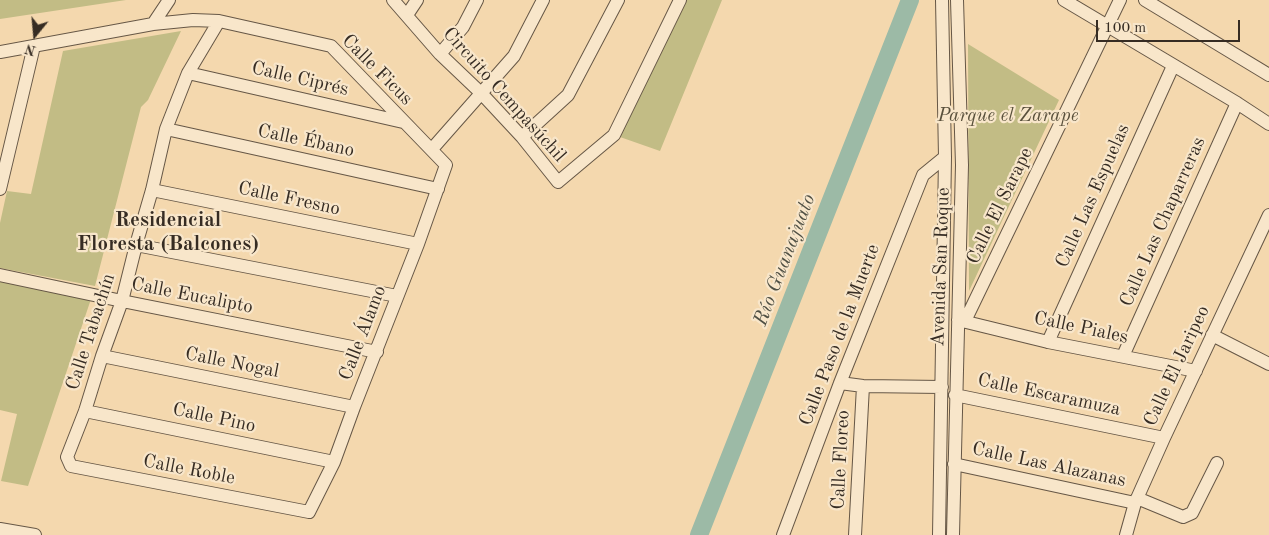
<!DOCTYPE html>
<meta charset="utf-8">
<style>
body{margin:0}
#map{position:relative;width:1269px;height:535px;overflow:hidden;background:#f4d8ae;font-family:"Old Standard TT",serif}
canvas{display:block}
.north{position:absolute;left:10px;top:10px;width:50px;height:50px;-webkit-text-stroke:4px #f8e6ca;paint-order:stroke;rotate:197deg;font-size:14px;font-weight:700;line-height:20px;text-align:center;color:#362c23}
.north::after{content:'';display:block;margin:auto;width:18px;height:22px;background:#362c23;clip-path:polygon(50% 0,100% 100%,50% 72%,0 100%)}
.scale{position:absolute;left:1096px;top:20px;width:144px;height:22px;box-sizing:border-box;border:2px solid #362c23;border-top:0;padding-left:6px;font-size:15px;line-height:18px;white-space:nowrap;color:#362c23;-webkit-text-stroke:4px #f8e6ca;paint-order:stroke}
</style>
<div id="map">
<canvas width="1269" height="535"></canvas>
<div class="north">N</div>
<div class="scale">100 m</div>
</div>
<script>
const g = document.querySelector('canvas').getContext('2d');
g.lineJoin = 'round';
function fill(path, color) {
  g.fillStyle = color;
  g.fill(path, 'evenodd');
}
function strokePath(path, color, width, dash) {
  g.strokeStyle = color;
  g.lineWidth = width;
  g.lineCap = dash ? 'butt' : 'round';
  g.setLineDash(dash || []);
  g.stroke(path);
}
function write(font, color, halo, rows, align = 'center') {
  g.font = font + ' "Old Standard TT",serif';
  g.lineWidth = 4.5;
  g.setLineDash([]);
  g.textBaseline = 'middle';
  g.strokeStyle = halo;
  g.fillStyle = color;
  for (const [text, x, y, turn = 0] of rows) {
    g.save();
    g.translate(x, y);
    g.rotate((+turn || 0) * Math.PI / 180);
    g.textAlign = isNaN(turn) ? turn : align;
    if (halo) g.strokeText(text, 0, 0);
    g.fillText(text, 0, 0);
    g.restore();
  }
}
fill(new Path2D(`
 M0,0H126L0,19Z
 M687,0H722L660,151L620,137Z
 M181,31L148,100L141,107L95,286L0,268V223L7,191L31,194L63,51Z
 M968,44L1059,100L969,291Z
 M0,280L91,299L28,486L1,481L17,414L0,410Z`), '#c2bc85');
strokePath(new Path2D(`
 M699,535L910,0`), '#9cbaa6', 18);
const minor = new Path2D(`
 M393,0L440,54L482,94L522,137L558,182L614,135L680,0
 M1064,0L1237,103L1269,124
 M1145,0L1269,75
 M407,15L417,0
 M153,24L169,0
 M0,52L153,24L193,20L219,21L331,46L446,165L418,244L354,407L334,462L309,512L71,466L67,457L85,411L102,356L122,301L136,245L152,190L166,129L188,73L219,21
 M440,54L463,27L477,0
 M188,73L403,122
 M166,129L438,189
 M522,137L568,95L618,0
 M432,149L514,56L543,0
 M0,189L34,46
 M152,190L418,244
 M136,245L397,296
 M0,275L122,301L377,352
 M958,320L1048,342L1196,371
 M965,321L1120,0
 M1212,335L1269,364
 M1048,342L1173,66
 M102,356L354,407
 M1123,356L1237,103
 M840,383L863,386L942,387
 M955,395L1164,438
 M85,411L334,462
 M954,464L1135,503
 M1137,498L1183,517L1192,513L1217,463
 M0,529L35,535
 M783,535L840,383L923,175L945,157
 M855,535L863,386
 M939,535L945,157L942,0
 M953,535L962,165L957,0
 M1126,535L1135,503L1164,438L1269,215`);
strokePath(minor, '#665746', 14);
strokePath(minor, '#f8e6ca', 12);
write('19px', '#362c23', '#f8e6ca', [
 ["Calle Ficus",377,70,45],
 ["Calle Ciprés",300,79,13],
 ["Circuito Cempasúchil",504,95,48],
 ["Calle Ébano",306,141,12],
 ["Calle Las Espuelas",1093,196,-66],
 ["Calle Fresno",289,199,12],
 ["Calle El Sarape",1000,206,-64],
 ["Calle Las Chaparreras",1163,222,-66],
 ["Avenida San Roque",941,267,-88],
 ["Calle Eucalipto",192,296,11],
 ["Calle Piales",1081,328,12],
 ["Calle Tabachín",91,332,-72],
 ["Calle Álamo",363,333,-69],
 ["Calle Paso de la Muerte",840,335,-69],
 ["Calle Nogal",232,363,11],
 ["Calle El Jaripeo",1177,366,-65],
 ["Calle Escaramuza",1049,395,12],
 ["Calle Pino",214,418,12],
 ["Calle Floreo",841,460,-87],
 ["Calle Las Alazanas",1049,465,12],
 ["Calle Roble",189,470,11]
]);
write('italic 19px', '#59503c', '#f8e6ca', [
 ["Parque el Zarape",1008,116]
]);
write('italic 20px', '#505044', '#f8e6ca', [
 ["Río Guanajuato",785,260,-69]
]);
write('bold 21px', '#362c23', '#f8e6ca', [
 ["Residencial",168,220],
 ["Floresta (Balcones)",168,244]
]);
</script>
